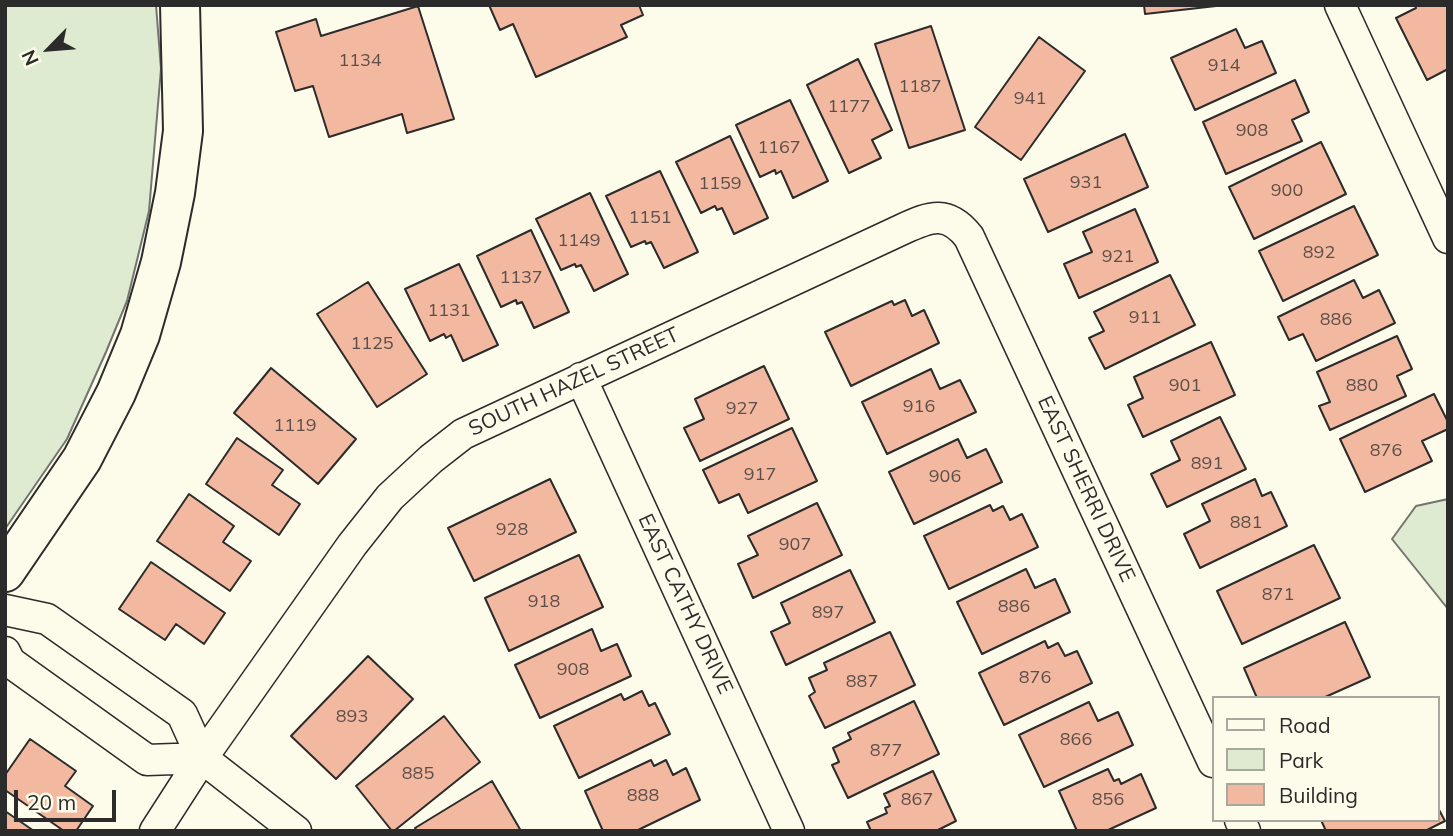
<!DOCTYPE html>
<style>
body{margin:0}
#map{position:relative;width:1453px;height:836px;overflow:hidden;background:#fdfbea;font-family:Mulish,sans-serif}
canvas{display:block}
.frame{position:absolute;inset:0;border:7px solid #2b2b2b;pointer-events:none}
.legend{position:absolute;left:1212px;top:696px;width:228px;height:126px;box-sizing:border-box;background:#fdfbea;border:2px solid #a9a89e;margin:0;padding:9px 12px;list-style:none;font-size:21px;color:#2b2b2b}
.legend li{display:flex;align-items:center;gap:14px;height:35px}
.legend b{width:35px;border:2px solid #a9a89e}
.north{position:absolute;left:14px;top:14px;width:70px;height:70px;-webkit-text-stroke:5px #fdfbea;paint-order:stroke;rotate:245deg;font-size:19px;font-weight:700;line-height:28px;text-align:center;color:#2b2b2b}
.north::after{content:'';display:block;margin:auto;width:24px;height:32px;background:#2b2b2b;clip-path:polygon(50% 0,100% 100%,50% 72%,0 100%)}
.scale{position:absolute;left:14px;top:790px;width:102px;height:32px;box-sizing:border-box;border:4px solid #2b2b2b;border-top:0;padding-left:9px;font-size:21px;line-height:24px;white-space:nowrap;color:#2b2b2b;-webkit-text-stroke:5px #fdfbea;paint-order:stroke}
</style>
<div id="map">
<canvas width="1453" height="836"></canvas>
<div class="frame"></div>
<ul class="legend">
<li><b style="height:9px;background:#fdfbea"></b>Road</li>
<li><b style="height:19px;background:#deebd1"></b>Park</li>
<li><b style="height:19px;background:#f2b8a0"></b>Building</li>
</ul>
<div class="north">N</div>
<div class="scale">20 m</div>
</div>
<script>
const g = document.querySelector('canvas').getContext('2d');
g.lineJoin = 'round';
function fill(path, color) {
  g.fillStyle = color;
  g.fill(path, 'evenodd');
}
function strokePath(path, color, width, dash) {
  g.strokeStyle = color;
  g.lineWidth = width;
  g.lineCap = dash ? 'butt' : 'round';
  g.setLineDash(dash || []);
  g.stroke(path);
}
function write(font, color, halo, rows, align = 'center') {
  g.font = font + ' Mulish,sans-serif';
  g.lineWidth = 5;
  g.setLineDash([]);
  g.textBaseline = 'middle';
  g.strokeStyle = halo;
  g.fillStyle = color;
  for (const [text, x, y, turn = 0] of rows) {
    g.save();
    g.translate(x, y);
    g.rotate((+turn || 0) * Math.PI / 180);
    g.textAlign = isNaN(turn) ? turn : align;
    if (halo) g.strokeText(text, 0, 0);
    g.fillText(text, 0, 0);
    g.restore();
  }
}
const green = new Path2D(`
 M5,5H156L161,69L149,211L127,301L106,352L67,439L5,529Z
 M1448,499V609L1392,539L1416,506Z`);
fill(green, '#deebd1');
strokePath(green, '#74746e', 2);
const building = new Path2D(`
 M489,5H639L643,15L621,25L627,37L536,77L513,24L500,30Z
 M1144,5H1225L1145,14Z
 M1415,5H1448V69L1427,80L1396,18L1416,8Z
 M418,6L454,119L407,133L402,114L329,137L313,86L295,91L276,32L316,19L321,36Z
 M931,26L965,130L909,148L875,44Z
 M1236,29L1245,48L1262,41L1276,73L1195,110L1171,58Z
 M1039,37L1085,71L1021,160L975,127Z
 M858,59L892,130L872,140L881,158L849,173L807,85Z
 M1295,80L1309,112L1292,120L1302,141L1226,174L1203,122Z
 M790,100L828,181L793,198L781,171L776,174L775,170L760,177L736,125Z
 M1125,134L1148,187L1048,232L1024,179Z
 M730,136L768,218L734,234L722,208L717,210L715,206L701,213L676,162Z
 M1321,142L1346,194L1254,239L1229,187Z
 M660,171L698,252L664,268L651,242L646,244L645,241L631,247L606,196Z
 M590,193L628,274L594,291L581,265L576,267L575,264L561,270L536,219Z
 M1354,206L1378,255L1283,301L1259,251Z
 M1135,209L1158,262L1079,298L1064,264L1092,252L1083,232Z
 M531,230L569,312L534,328L522,302L517,304L516,300L501,307L477,256Z
 M459,264L498,345L463,361L451,335L446,338L444,334L430,341L405,289Z
 M1170,275L1195,325L1105,369L1089,338L1104,331L1094,312Z
 M1354,280L1363,298L1379,290L1395,323L1316,361L1303,334L1289,340L1278,317Z
 M368,282L427,374L377,407L317,314Z
 M905,300L912,316L924,310L939,343L851,386L825,332L892,301L894,305Z
 M1397,336L1412,369L1397,376L1406,396L1330,430L1319,406L1330,402L1317,372Z
 M1211,342L1235,395L1143,437L1128,405L1143,398L1134,377Z
 M764,366L789,419L700,461L684,428L704,419L695,399Z
 M271,368L356,439L318,484L234,413Z
 M931,369L940,389L960,380L976,412L887,454L862,402Z
 M1434,394L1448,422V429L1422,441L1432,461L1365,492L1340,439Z
 M1220,417L1246,469L1167,507L1151,474L1180,460L1171,441Z
 M792,428L817,481L748,513L739,494L719,503L703,470Z
 M237,438L283,470L272,485L300,504L279,535L206,484Z
 M958,439L967,458L986,449L1002,482L914,524L889,472Z
 M550,479L576,532L474,581L448,528Z
 M1255,479L1262,496L1271,492L1287,526L1200,568L1184,534L1210,521L1202,504Z
 M189,494L234,526L223,542L251,561L230,591L157,541Z
 M817,503L842,555L753,598L738,564L758,555L748,536Z
 M990,505L993,511L1003,506L1010,520L1022,514L1038,547L949,589L924,536Z
 M1314,545L1340,598L1242,644L1217,591Z
 M579,555L603,607L509,651L485,598Z
 M151,562L225,613L204,644L176,624L165,640L119,609Z
 M1026,569L1035,588L1055,579L1070,612L982,654L957,602Z
 M850,570L875,622L786,665L771,632L790,623L781,603Z
 M1345,622L1370,677L1323,698H1257L1244,668Z
 M592,629L601,651L617,644L631,676L540,718L515,665Z
 M890,632L915,685L825,728L809,696L815,692L809,678L827,670L824,663Z
 M1045,641L1048,648L1058,643L1065,656L1077,651L1092,683L1004,725L979,673Z
 M368,656L413,699L336,779L291,736Z
 M642,691L649,706L655,703L670,734L579,778L554,726L621,694L624,700Z
 M914,701L939,754L848,798L832,765L839,762L833,748L851,739L848,733Z
 M1089,702L1098,721L1118,712L1133,745L1044,787L1019,735Z
 M444,716L480,762L394,831H392L356,786Z
 M30,739L76,771L65,786L93,806L76,831H64L5,790V775Z
 M651,760L654,766L666,760L673,775L686,768L700,800L636,831H603L585,791Z
 M1108,769L1114,781L1119,779L1121,784L1141,774L1156,808L1106,831H1077L1059,791Z
 M933,771L956,821L936,831H871L867,822L887,813L885,808L890,806L884,794Z
 M492,781L521,831H417L415,828Z
 M1437,806L1445,821L1425,831H1326L1321,820H1437Z
 M5,811L34,831H5Z`);
fill(building, '#f2b8a0');
strokePath(building, '#2b2b2b', 2);
const street = new Path2D(`
 M1340,5L1448,238
 M581,378L789,831
 M5,610L47,619L182,714L202,758L296,831
 M5,652L10,662L147,760L202,758
 M1240,820L1245,831
 M155,831L202,758L352,545L390,497L431,459L463,434L903,229C931,216 948,210 969,237L1213,762`);
const secondary = new Path2D(`
 M5,572L82,459L116,393L140,335L161,262L175,193L183,131L180,5`);
strokePath(street, '#2b2b2b', 33);
strokePath(secondary, '#2b2b2b', 42);
strokePath(street, '#fdfbea', 30);
strokePath(secondary, '#fdfbea', 38);
write('18px', '#5d4e48', null, [
 ["1134",360,61],
 ["914",1224,66],
 ["1187",920,87],
 ["941",1030,99],
 ["1177",849,107],
 ["908",1252,131],
 ["1167",779,148],
 ["931",1086,183],
 ["1159",720,184],
 ["900",1287,191],
 ["1151",650,218],
 ["1149",579,241],
 ["892",1319,253],
 ["921",1118,257],
 ["1137",521,278],
 ["1131",449,311],
 ["911",1145,318],
 ["886",1336,320],
 ["1125",372,344],
 ["901",1185,386],
 ["880",1362,386],
 ["916",919,407],
 ["927",742,409],
 ["1119",295,426],
 ["876",1386,451],
 ["891",1207,464],
 ["917",760,475],
 ["906",945,477],
 ["881",1246,523],
 ["928",512,530],
 ["907",795,545],
 ["871",1278,595],
 ["918",544,602],
 ["886",1014,607],
 ["897",828,613],
 ["908",573,670],
 ["876",1035,678],
 ["887",862,682],
 ["893",352,717],
 ["866",1076,740],
 ["877",886,751],
 ["885",418,774],
 ["888",643,796],
 ["867",917,800],
 ["856",1108,800]
]);
write('21px', '#2b2b2b', '#fdfbea', [
 ["SOUTH HAZEL STREET",574,382,-25],
 ["EAST SHERRI DRIVE",1086,489,65],
 ["EAST CATHY DRIVE",685,604,65]
]);
</script>
